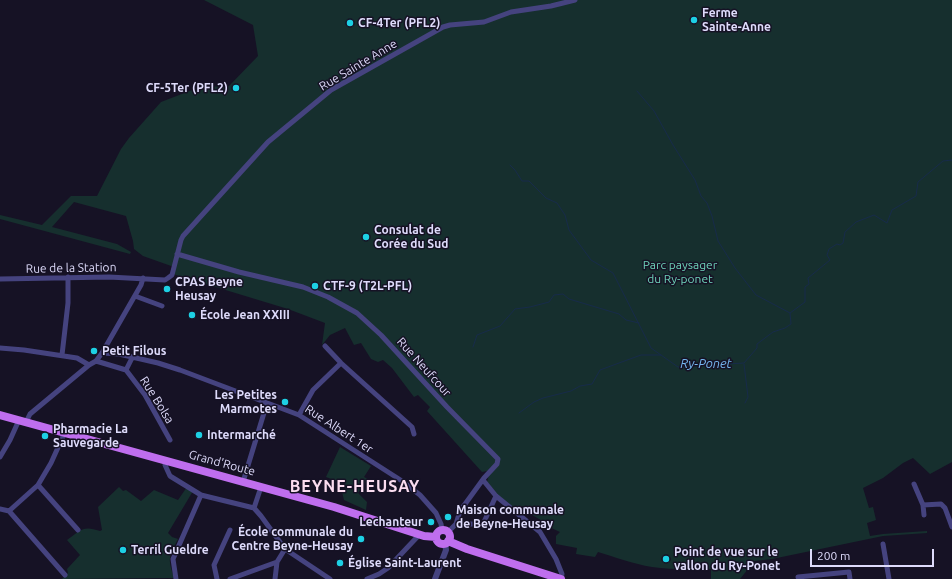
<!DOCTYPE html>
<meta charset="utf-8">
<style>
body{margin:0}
#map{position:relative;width:952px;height:579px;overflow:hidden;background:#161225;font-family:Ubuntu,sans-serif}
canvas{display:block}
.scale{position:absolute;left:810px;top:549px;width:124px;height:18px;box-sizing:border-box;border:2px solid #dedbfb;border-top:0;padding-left:5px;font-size:12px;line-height:14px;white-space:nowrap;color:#dedbfb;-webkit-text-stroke:3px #161225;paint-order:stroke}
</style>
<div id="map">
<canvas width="952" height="579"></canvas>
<div class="scale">200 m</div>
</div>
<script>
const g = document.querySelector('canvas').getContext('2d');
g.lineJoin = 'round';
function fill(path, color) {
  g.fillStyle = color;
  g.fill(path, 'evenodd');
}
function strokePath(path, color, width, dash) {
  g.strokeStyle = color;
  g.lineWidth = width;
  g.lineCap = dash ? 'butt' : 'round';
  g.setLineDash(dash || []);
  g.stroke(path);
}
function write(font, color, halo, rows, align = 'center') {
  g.font = font + ' Ubuntu,sans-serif';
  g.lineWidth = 3;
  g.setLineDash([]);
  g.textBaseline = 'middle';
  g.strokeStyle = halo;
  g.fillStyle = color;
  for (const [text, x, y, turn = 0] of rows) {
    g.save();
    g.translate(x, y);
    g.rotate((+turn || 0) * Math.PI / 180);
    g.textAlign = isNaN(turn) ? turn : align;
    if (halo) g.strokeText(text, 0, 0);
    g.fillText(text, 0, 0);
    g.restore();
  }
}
fill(new Path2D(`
 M204,0H952V462L930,474L913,458L903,463L883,478L863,488L869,508L873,507L876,520L867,523L870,536L883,534L927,531V533L883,536L772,559L746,562L745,569H748L740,579H711V569C691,569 671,570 652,567C633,564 615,557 598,552L595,557L576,554L577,548L556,544V536L560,532L545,525L546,523L527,512L522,515L499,496L487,482L491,467L487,471L482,472L427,411L430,407L418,395L414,397L392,368L383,360L378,362L371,359L361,343L354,345L345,328L330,335L322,345L325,323L288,309L173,274L174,267L143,256L134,249L133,241L126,216L74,202L52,227L117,244L131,252L130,254L0,219V215L42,225L71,196H97L121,149L129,138L161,102L200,87L229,86L258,56L253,25Z
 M340,447L371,466L364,477L368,479L358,493L367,502L366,510L344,500L342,492L345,484L326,477Z
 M119,487L123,491L126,490L141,501L154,490L178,500L187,487L193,491L168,533L172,537L178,539C168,558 168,558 174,578L62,579L68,573L67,569L80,555L67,540C81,530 83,525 100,531L102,530L98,507Z`), '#162f2e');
strokePath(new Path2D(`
 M637,91L654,111L673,145L695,180L701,196L707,203L712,216L718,241L735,268L756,295L790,313
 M510,165L515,170L522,181H529L546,198L557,203L565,215L569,230L591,260L613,273L651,348L678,367L744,363L757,348V344L773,332L785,328L791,324L790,313L805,302V287L809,284L808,278L830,260L827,255L829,249L837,244L840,245L843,243L845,232L856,222L874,215L887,223L892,210L916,196L918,182L943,161L952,160
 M473,347L477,335L500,326L515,309L530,307L549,302L554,295L563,294L569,299L619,314L626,320L639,323
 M744,364L748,397L745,403
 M519,413L534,402L543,398L571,391L580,386L592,384L600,370L619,363L641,355H661`), '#172b4a', 1);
strokePath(new Path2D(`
 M177,254L239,272L303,287L328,297L357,313L381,335L447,407L498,459L497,464L484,478L460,511L456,524L448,532
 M0,279L109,277L165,280L168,278L172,275L181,240L183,236L268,142L331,90L443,27L450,25L484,22L511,12L551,6L575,0
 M135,296L162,306
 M325,346L341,363L412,427L414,434
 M0,348L24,350L77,358L89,365
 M102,353L119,354L158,363L180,370L299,415L402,481L420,495L436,513L441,524L442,530
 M62,355L68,303V277
 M96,361L126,370L132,358
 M126,370L145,395L170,440
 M299,415L313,390L341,363
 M26,422L30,414L89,365L96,361L102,353L141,285L143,278
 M0,457L10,440L19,420
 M166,460L165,465L170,476L201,495L254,508
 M483,480L496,496L540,532L556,559L562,574L561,579
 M243,482L267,403
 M914,484L923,505L941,504L945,508L952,527
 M38,485L78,530
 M261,487L254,508L261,516L285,549L330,579
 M923,505L924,515
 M0,509L9,511L38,485L51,463L65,432
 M9,511L65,575
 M456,524H483L496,496
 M883,544L889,579
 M798,577L849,572L850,579
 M176,579L173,559L201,495
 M217,579L214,565L230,530
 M230,579L277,562
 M275,579L277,562L285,549
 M367,579L379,574L388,568L420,534`), '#45437f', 5);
strokePath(new Path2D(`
 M435,579L446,550L445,543`), '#45437f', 6);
strokePath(new Path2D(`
 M0,415L334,507L424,536L436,537
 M436 537a7 7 0 1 1 14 0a7 7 0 1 1-14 0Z
 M448,541L467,549L561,579`), '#bf6eee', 8);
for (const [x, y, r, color] of [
 [694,20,4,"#1dd0e4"],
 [350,23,4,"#1dd0e4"],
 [236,88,4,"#1dd0e4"],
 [366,237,4,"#1dd0e4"],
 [315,286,4,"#1dd0e4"],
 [167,289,4,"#1dd0e4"],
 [192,315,4,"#1dd0e4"],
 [94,351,4,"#1dd0e4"],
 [285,402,4,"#1dd0e4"],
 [199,435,4,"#1dd0e4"],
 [45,436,4,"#1dd0e4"],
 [448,517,4,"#1dd0e4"],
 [431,522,4,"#1dd0e4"],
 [361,539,4,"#1dd0e4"],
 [123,550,4,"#1dd0e4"],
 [666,559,4,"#1dd0e4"],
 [340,563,4,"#1dd0e4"]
]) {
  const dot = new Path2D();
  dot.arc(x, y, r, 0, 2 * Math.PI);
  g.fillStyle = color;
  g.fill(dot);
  strokePath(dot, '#161225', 1.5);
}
write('bold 12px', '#dedbfb', '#161225', [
 ["Ferme",702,13],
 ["Sainte-Anne",702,27],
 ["CF-4Ter (PFL2)",358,23],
 ["CF-5Ter (PFL2)",228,88,"right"],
 ["Consulat de",374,230],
 ["Corée du Sud",374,244],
 ["CPAS Beyne",175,282],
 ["Heusay",175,296],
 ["CTF-9 (T2L-PFL)",323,286],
 ["École Jean XXIII",200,315],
 ["Petit Filous",102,351],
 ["Les Petites",277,395,"right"],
 ["Marmotes",277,409,"right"],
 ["Pharmacie La",53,429],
 ["Sauvegarde",53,443],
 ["Intermarché",207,435],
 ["Maison communale",456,510],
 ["de Beyne-Heusay",456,524],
 ["Lechanteur",423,522,"right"],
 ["École communale du",353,532,"right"],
 ["Centre Beyne-Heusay",353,546,"right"],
 ["Terril Gueldre",131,550],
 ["Point de vue sur le",674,552],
 ["vallon du Ry-Ponet",674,566],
 ["Église Saint-Laurent",348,563]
], 'left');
write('12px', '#dedbfb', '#161225', [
 ["Rue Sainte Anne",358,65,-31],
 ["Rue de la Station",71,268,-1],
 ["Rue Neufcour",424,367,48],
 ["Rue Bolsa",157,400,58],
 ["Rue Albert 1er",339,429,33],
 ["Grand'Route",222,463,15]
]);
write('12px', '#6ed3ba', '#161225', [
 ["Parc paysager",680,265],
 ["du Ry-ponet",680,279]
]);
write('italic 13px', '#75b6ef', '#161225', [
 ["Ry-Ponet",706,364]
]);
g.letterSpacing = '1px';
write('bold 16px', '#fbddf0', '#161225', [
 ["BEYNE-HEUSAY",355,487]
]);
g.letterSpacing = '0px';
</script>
